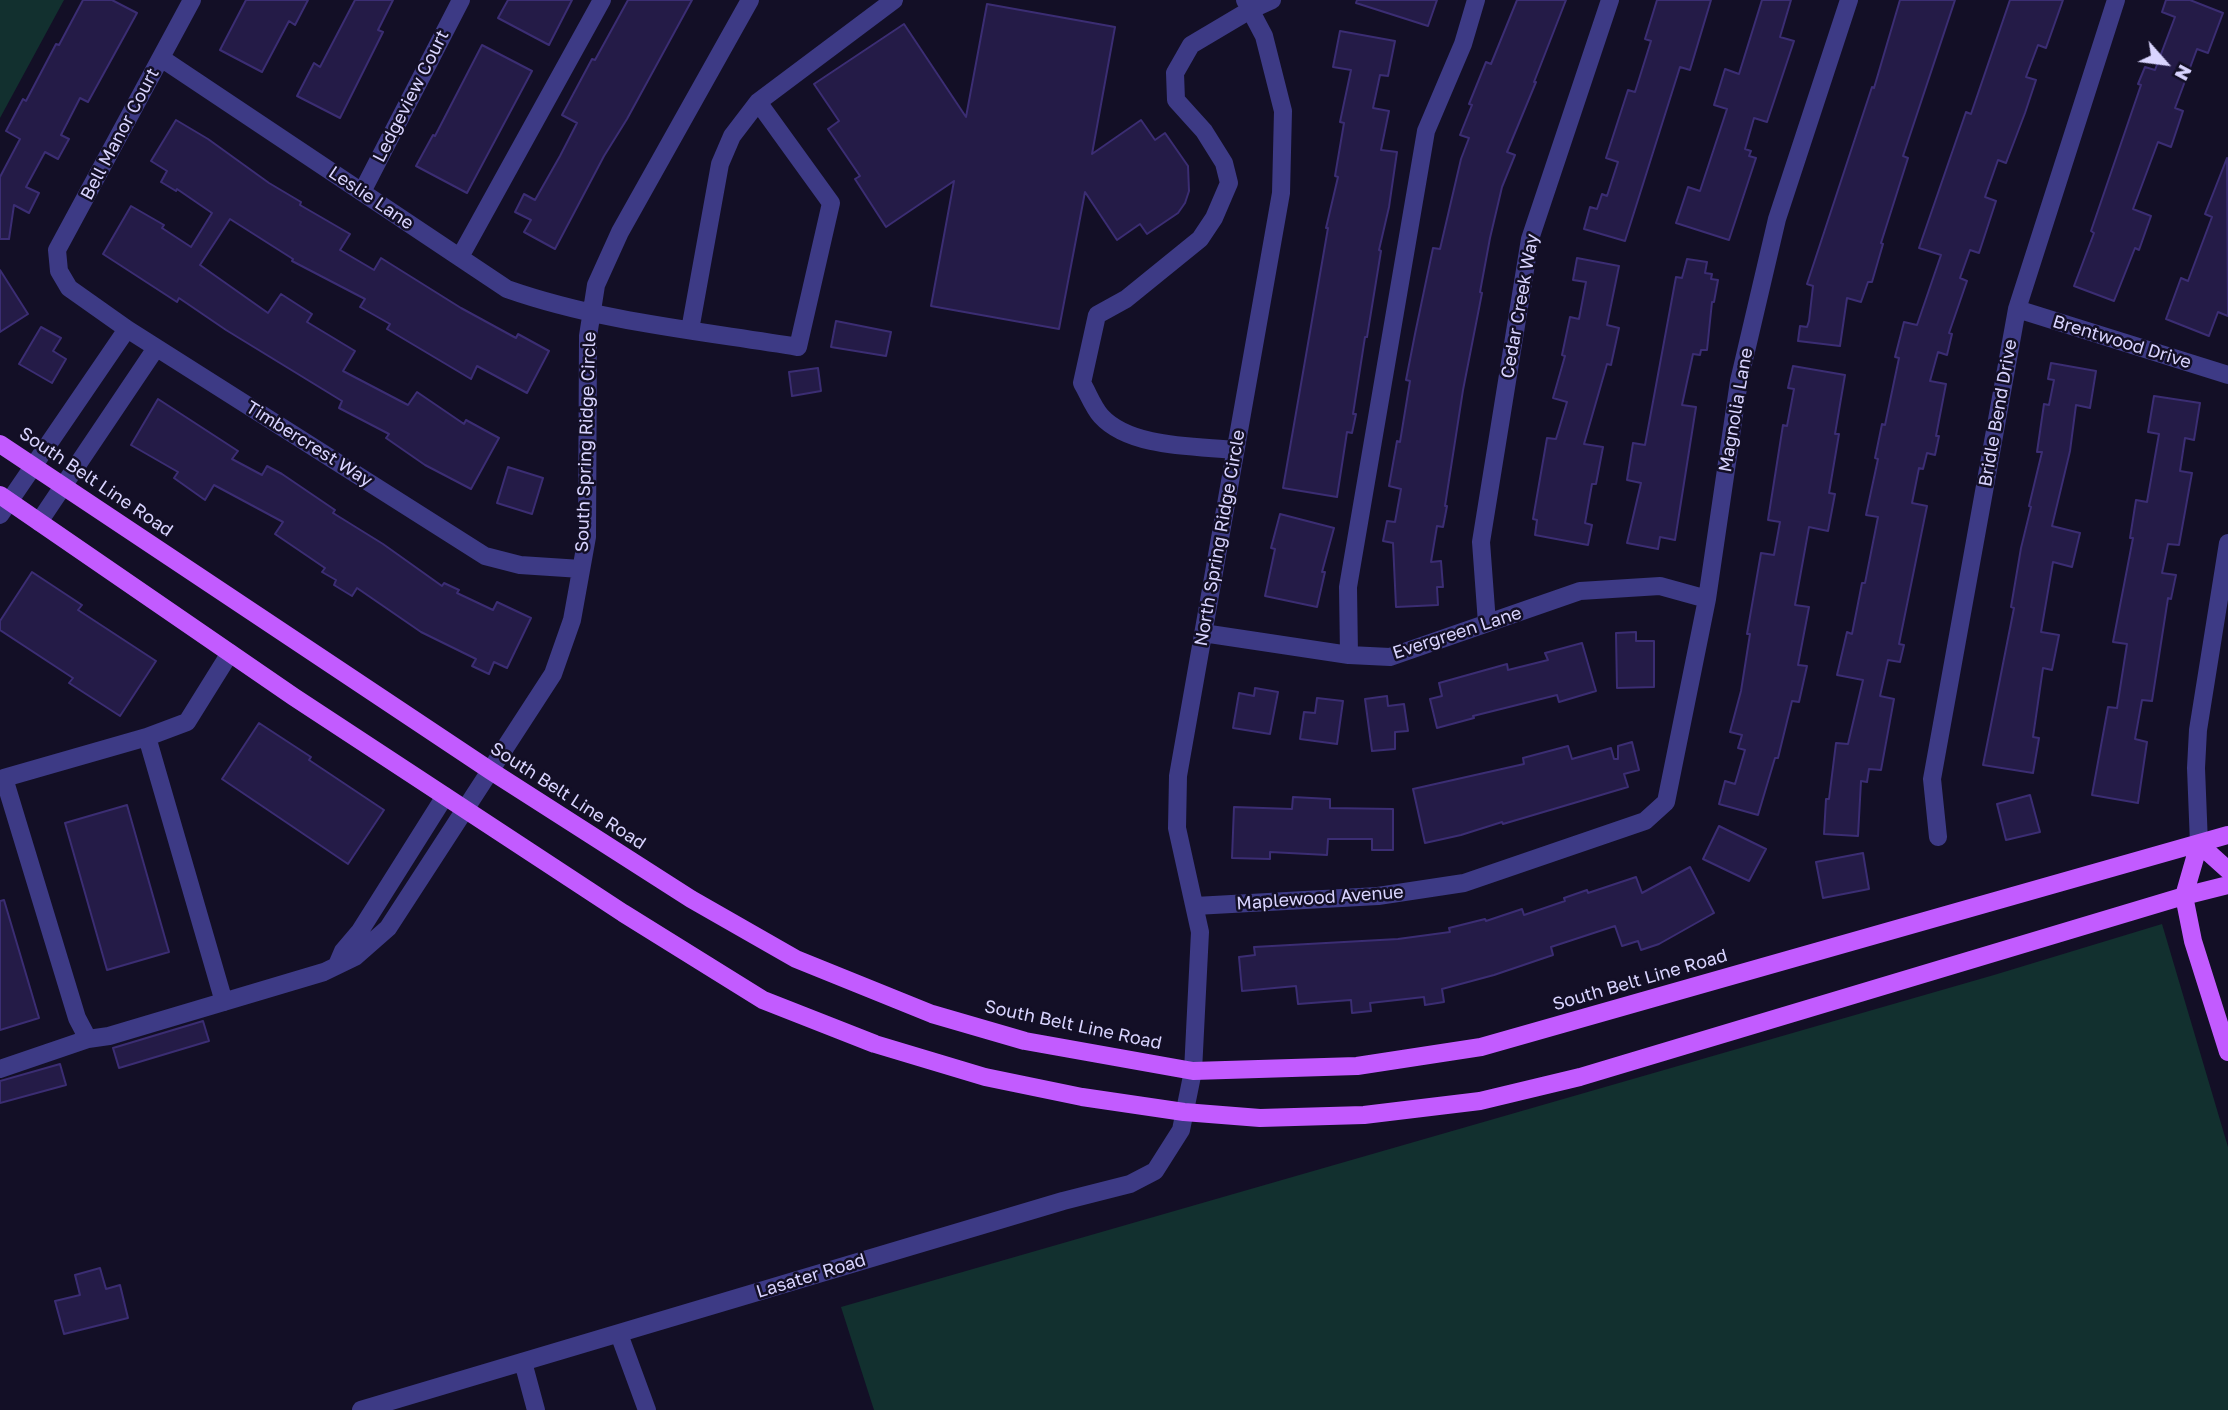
<!DOCTYPE html>
<style>
body{margin:0}
#map{position:relative;width:2228px;height:1410px;overflow:hidden;background:#130f26;font-family:"Golos Text",sans-serif}
canvas{display:block}
.north{position:absolute;left:2130px;top:28px;width:70px;height:70px;-webkit-text-stroke:5px #130f26;paint-order:stroke;rotate:118deg;font-size:19px;font-weight:700;line-height:28px;text-align:center;color:#d9d4ff}
.north::after{content:'';display:block;margin:auto;width:24px;height:32px;background:#d9d4ff;clip-path:polygon(50% 0,100% 100%,50% 72%,0 100%)}
</style>
<div id="map">
<canvas width="2228" height="1410"></canvas>
<div class="north">N</div>
</div>
<script>
const g = document.querySelector('canvas').getContext('2d');
g.lineJoin = 'round';
function fill(path, color) {
  g.fillStyle = color;
  g.fill(path, 'evenodd');
}
function strokePath(path, color, width, dash) {
  g.strokeStyle = color;
  g.lineWidth = width;
  g.lineCap = dash ? 'butt' : 'round';
  g.setLineDash(dash || []);
  g.stroke(path);
}
function write(font, color, halo, rows, align = 'center') {
  g.font = font + ' "Golos Text",sans-serif';
  g.lineWidth = 5;
  g.setLineDash([]);
  g.textBaseline = 'middle';
  g.strokeStyle = halo;
  g.fillStyle = color;
  for (const [text, x, y, turn = 0] of rows) {
    g.save();
    g.translate(x, y);
    g.rotate((+turn || 0) * Math.PI / 180);
    g.textAlign = isNaN(turn) ? turn : align;
    if (halo) g.strokeText(text, 0, 0);
    g.fillText(text, 0, 0);
    g.restore();
  }
}
fill(new Path2D(`
 M0,0H64L0,118Z
 M2162,924L2228,1147V1410H874L841,1307L1994,975Z`), '#12302f');
const building = new Path2D(`
 M83,0H112L137,13L88,102L80,98L61,135L69,139L58,159L45,152L26,187L39,193L29,213L14,205L9,239H0V177L20,139L6,131L23,99L26,101L56,44L59,45Z
 M246,0H308L295,25L289,21L262,72L220,50Z
 M355,0H393L378,30L383,32L340,118L297,96L314,63L320,67Z
 M508,0H572L549,45L498,18Z
 M628,0H692L627,119L604,156L555,249L524,232L531,220L515,212L524,194L535,200L560,156L577,123L562,115L592,59L595,60Z
 M1357,0H1437L1428,26L1356,3Z
 M1517,0H1566L1534,82H1536L1507,152L1515,155L1502,187L1490,238L1480,292L1482,293L1463,390L1445,506H1447L1443,527L1437,526L1431,562L1441,561L1443,587H1437L1438,605L1396,607L1393,543L1383,541L1387,521L1395,522L1401,489L1389,486L1397,441L1400,442L1410,381L1406,380L1415,334L1433,248L1440,249L1461,159L1469,138L1460,135L1472,105L1469,104L1486,62L1491,64Z
 M1657,0H1711L1690,70L1680,67L1625,241L1584,229L1590,207L1597,209L1602,194L1607,196L1618,162L1606,158L1628,90L1635,92L1651,41L1645,39Z
 M1762,0H1791L1780,37L1794,41L1767,122L1754,118L1745,149L1751,151L1749,156L1756,158L1729,240L1676,223L1688,187L1700,191L1727,109L1714,105L1725,69L1739,74Z
 M1900,0H1955L1903,156L1908,158L1881,243L1883,244L1872,282H1868L1861,302L1847,298L1840,346L1798,341L1800,326L1807,327L1809,321L1813,286L1807,284L1872,87L1874,88Z
 M2010,0H2063L2046,48L2038,45L2026,77L2036,80L2025,113L2006,163L1998,160L1985,197L1996,201L1979,253L1970,250L1960,278L1967,281L1949,333L1952,334L1947,355L1938,352L1930,381L1946,384L1936,436H1939L1935,455L1927,453L1923,469L1919,468L1912,503L1927,506L1899,644L1904,645L1900,662L1888,660L1880,696L1894,699L1881,770L1869,769L1867,782L1861,781L1858,836L1824,834L1826,799H1829L1836,743L1848,744L1863,680L1837,675L1847,632L1852,634L1862,583H1865L1878,517L1866,515L1878,459L1875,458L1882,424L1885,425L1899,358L1895,357L1904,322L1917,325L1941,255L1919,248L1966,112L1971,114Z
 M2166,0H2190L2223,13L2208,53L2197,49L2175,108L2183,111L2171,147L2158,142L2133,209L2151,216L2139,250L2135,248L2114,301L2074,286L2094,233L2091,231L2141,85L2138,84L2145,67L2155,70L2175,17L2162,12Z
 M987,4L1115,27L1092,154L1141,120L1155,140L1165,133L1188,166L1189,191L1185,203L1178,213L1147,234L1140,224L1117,240L1085,192L1059,329L931,306L954,181L886,227L855,179L860,176L828,129L839,121L814,84L904,24L966,117Z
 M1340,31L1395,41L1388,76L1380,75L1373,108L1389,111L1381,150L1397,152L1389,207L1379,250L1381,251L1367,337H1365L1353,414H1356L1352,433L1347,432L1337,497L1283,488L1328,228H1326L1338,177L1335,176L1344,123L1340,122L1351,70L1333,67Z
 M482,45L532,71L467,193L416,166L433,135L435,136Z
 M176,120L208,139L269,183L301,202L300,205L350,234L340,250L374,270L381,258L461,308L516,338L518,334L549,351L527,393L477,366L471,379L387,329L390,324L360,307L365,299L292,261L293,259L230,219L200,265L268,313L281,294L312,314L307,322L355,351L343,371L408,405L417,392L464,424L466,420L499,438L471,489L425,465L386,438L389,434L339,408L342,401L226,330L179,298L177,302L103,254L131,206L164,225L162,228L191,247L212,213L177,189L176,191L161,182L167,171L151,161Z
 M2227,158L2228,316L2218,312L2209,336L2166,319L2181,278L2188,281L2212,217L2205,214Z
 M1577,258L1619,266L1607,325L1619,328L1611,365L1607,364L1584,444L1603,447L1596,484H1592L1585,523L1592,525L1588,545L1535,535L1537,520L1533,519L1547,438L1556,439L1567,402L1553,398L1565,356L1562,355L1570,317L1579,319L1586,282L1573,280Z
 M1687,259L1707,262L1705,273L1712,274L1711,279L1718,280L1714,302H1712L1707,350H1701L1700,355L1693,354L1682,405L1696,407L1675,540L1660,537L1658,549L1627,543L1641,483L1627,480L1633,443L1645,445L1676,277L1682,278Z
 M0,270L28,314L0,332Z
 M836,321L891,332L886,356L831,347Z
 M41,327L61,338L53,351L66,359L52,383L19,364Z
 M2051,363L2096,371L2090,408L2076,405L2070,451L2052,526L2080,533L2072,567L2053,562L2041,632L2059,635L2052,670L2043,668L2033,737L2039,738L2033,773L1983,765L2014,608L2011,607L2021,548L2031,507L2029,506L2042,452H2037L2044,404L2049,405L2054,380L2048,379Z
 M1793,366L1845,375L1835,434H1839L1829,493L1835,494L1828,531L1809,527L1795,605L1809,607L1798,665L1807,666L1799,702L1792,701L1778,758H1775L1758,815L1719,804L1725,781L1735,784L1745,750L1738,748L1742,735L1730,732L1741,691L1750,634H1747L1761,553L1774,555L1780,522L1768,520L1783,425L1787,426L1794,389L1788,388Z
 M818,368L821,391L792,396L789,372Z
 M2154,396L2200,403L2194,440L2185,438L2180,471L2192,473L2179,545L2168,544L2162,573L2176,575L2171,599L2168,598L2152,701L2142,700L2135,739L2147,742L2138,803L2092,795L2108,707L2117,708L2127,644L2113,642L2133,538H2130L2136,500L2147,502L2159,434L2148,432Z
 M158,399L238,451L232,459L262,475L267,466L282,474L335,510L333,513L383,544L442,586L444,583L459,590L457,593L493,610L497,602L531,618L507,668L494,662L489,674L472,666L476,659L421,632L357,588L352,596L334,585L336,580L322,572L325,568L275,534L283,522L214,485L205,500L174,478L178,472L131,445Z
 M508,467L543,478L532,514L497,503Z
 M1280,514L1334,528L1322,572H1325L1317,607L1265,596L1275,549L1271,548Z
 M32,572L82,605L78,610L156,661L120,716L69,683L73,678L0,630V621Z
 M1636,632V641H1654V687L1617,688L1616,633Z
 M1582,643L1596,691L1559,702L1557,695L1473,716L1474,718L1437,728L1430,699L1442,696L1439,683L1507,664L1508,670L1548,660L1545,653Z
 M1255,688L1278,692L1270,734L1233,728L1239,693L1254,696Z
 M1387,696L1388,706L1404,704L1408,731L1395,732V749L1372,751L1365,699Z
 M1317,698L1343,701L1337,744L1300,739L1304,712L1315,713Z
 M259,723L311,757L309,760L384,810L348,864L222,779Z
 M1632,742L1639,770L1624,774L1628,787L1503,824L1502,822L1461,835L1425,843L1413,789L1524,764L1523,758L1568,746L1572,759L1611,748L1614,759H1618V746Z
 M2030,795L2040,832L2006,840L1997,804Z
 M1293,797L1330,799V808L1393,809V850H1372V839H1328L1327,855L1270,852V859L1232,858L1234,807L1292,809Z
 M127,805L169,952L107,970L65,823Z
 M1719,826L1766,849L1749,881L1703,859Z
 M1863,853L1869,889L1823,898L1816,862Z
 M1690,867L1714,913L1659,944L1641,950L1638,941L1622,946L1615,926L1551,947L1553,955L1494,975L1442,989L1444,1002L1425,1005L1424,997L1370,1003L1371,1011L1352,1013L1351,1000L1298,1004L1296,986L1242,991L1239,957L1255,955L1254,947L1398,939L1450,932L1449,928L1485,919L1486,921L1522,909L1524,915L1565,901L1564,898L1587,890L1588,893L1636,877L1642,893Z
 M4,900L39,1018L0,1030V901Z
 M203,1021L209,1041L119,1068L113,1048Z
 M60,1064L66,1085L0,1103V1081Z
 M100,1268L106,1289L120,1285L128,1318L64,1334L55,1301L80,1295L75,1275Z`);
fill(building, '#241b47');
strokePath(building, '#3b2d73', 2);
strokePath(new Path2D(`
 M192,0L57,250L59,271L69,288L127,329L485,556L520,565L581,569
 M161,58L507,289C601,322 701,331 798,347L831,203L758,102
 M362,192L461,0
 M460,257L602,0
 M2017,309L2228,375
 M690,330L720,164L732,136L758,102L894,0
 M1235,450C1195,446 1130,448 1101,416C1093,407 1088,393 1082,383L1097,315L1126,299L1200,239L1214,218L1229,183L1224,163L1204,131L1176,100L1175,73L1191,45L1250,10L1272,0
 M0,515L127,329
 M39,522L156,348
 M1487,623L1481,542L1530,239L1610,0
 M1203,633L1349,655L1390,657L1580,591L1660,586L1707,599
 M230,653L187,722L147,737L4,778L77,1018L88,1039L109,1036L324,972L355,957L388,928L553,674L572,620L587,537L588,336L596,285L620,232L750,0
 M1349,655L1348,587L1426,131L1463,44L1476,0
 M147,737L224,1002
 M1938,837L1932,779L2017,309L2116,0
 M2199,844L2196,768L2198,730L2228,543
 M1195,906L1378,896L1464,883L1645,821L1666,802L1707,599L1739,381L1777,219L1849,0
 M337,965L343,951L360,931L445,796
 M0,1069L88,1039
 M619,1334L647,1410
 M523,1362L536,1410
 M361,1410L1063,1201L1130,1184L1155,1171L1181,1130L1193,1071L1200,932L1177,828L1178,776L1281,193L1283,111L1264,36L1245,0`), '#3d3a85', 18);
strokePath(new Path2D(`
 M0,444L491,771L691,899L796,959L932,1014L1025,1041L1193,1071L1357,1066L1481,1047L2228,835
 M0,495L294,697L623,913L763,1000L875,1044L985,1077L1082,1097L1184,1112L1260,1118L1364,1115L1480,1101L1580,1077L2184,896L2228,885
 M2199,844L2184,896L2193,941L2228,1052
 M2199,844L2228,870`), '#c25bff', 18);
write('18px', '#d9d4ff', '#130f26', [
 ["Ledgeview Court",411,96,-63],
 ["Bell Manor Court",120,134,-62],
 ["Leslie Lane",371,198,34],
 ["Cedar Creek Way",1520,306,-80],
 ["Brentwood Drive",2122,342,17],
 ["Magnolia Lane",1736,410,-80],
 ["Bridle Bend Drive",1998,413,-80],
 ["South Spring Ridge Circle",586,442,-88],
 ["Timbercrest Way",309,444,32],
 ["South Belt Line Road",96,482,34],
 ["North Spring Ridge Circle",1220,538,-80],
 ["Evergreen Lane",1457,633,-18],
 ["South Belt Line Road",568,796,33],
 ["Maplewood Avenue",1320,898,-4],
 ["South Belt Line Road",1640,980,-16],
 ["South Belt Line Road",1073,1025,12],
 ["Lasater Road",811,1276,-17]
]);
</script>
